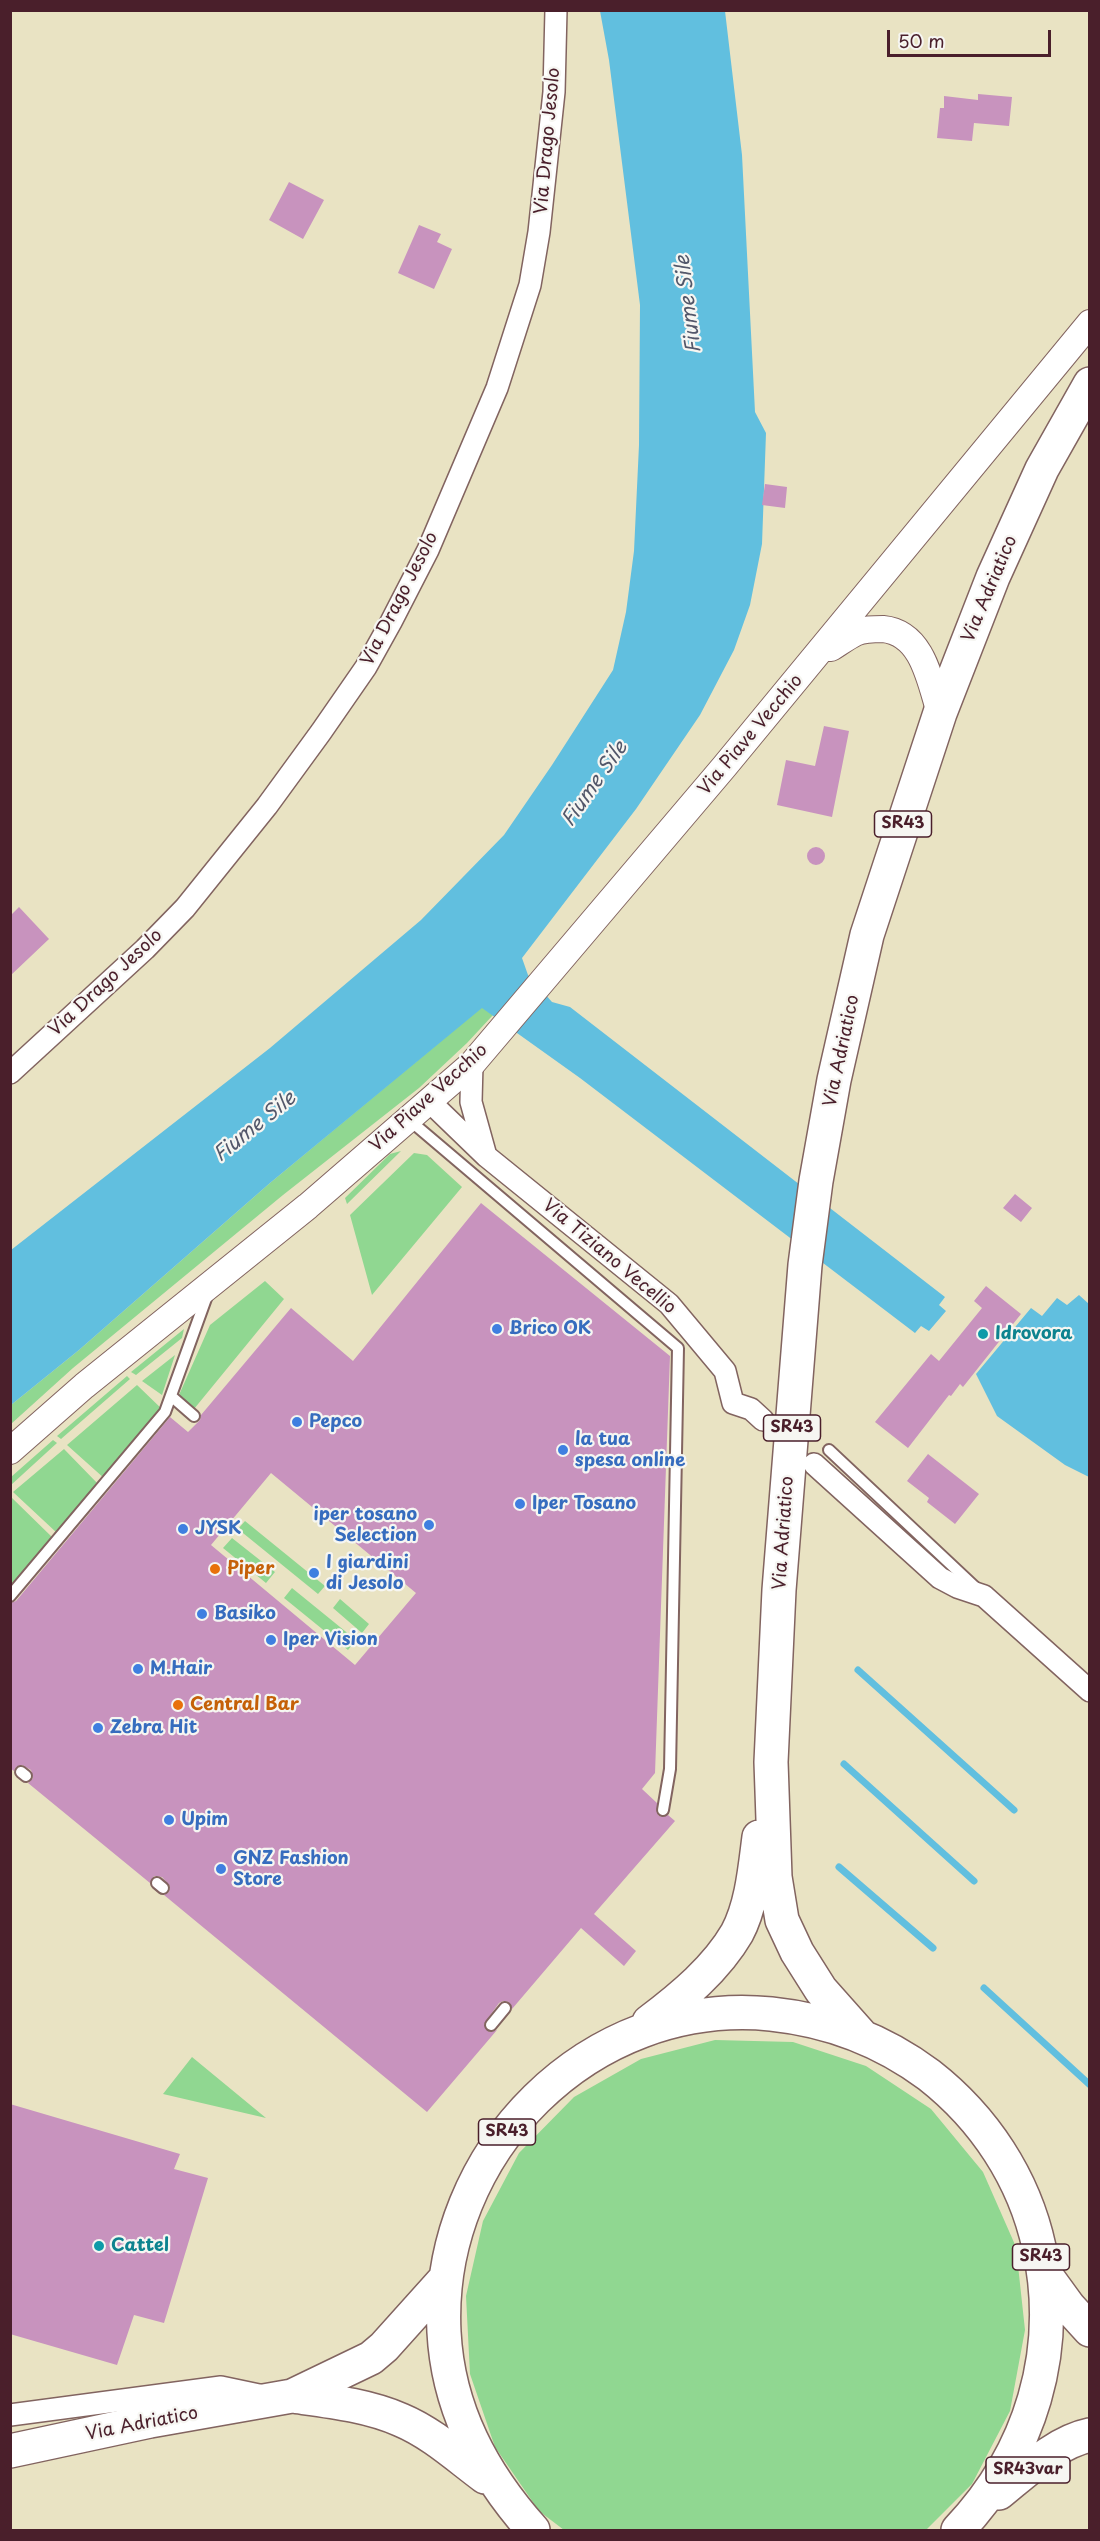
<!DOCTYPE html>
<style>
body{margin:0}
#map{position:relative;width:1100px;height:2541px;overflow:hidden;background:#e9e3c3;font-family:"Playpen Sans",sans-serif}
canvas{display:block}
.frame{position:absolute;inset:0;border:12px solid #4a1f2b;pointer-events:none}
.scale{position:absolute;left:887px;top:30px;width:164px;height:27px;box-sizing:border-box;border:3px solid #4a1f2b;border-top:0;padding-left:8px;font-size:18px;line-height:21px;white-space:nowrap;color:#4a1f2b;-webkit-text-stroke:4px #f6f6f2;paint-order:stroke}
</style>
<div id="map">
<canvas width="1100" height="2541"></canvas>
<div class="frame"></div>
<div class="scale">50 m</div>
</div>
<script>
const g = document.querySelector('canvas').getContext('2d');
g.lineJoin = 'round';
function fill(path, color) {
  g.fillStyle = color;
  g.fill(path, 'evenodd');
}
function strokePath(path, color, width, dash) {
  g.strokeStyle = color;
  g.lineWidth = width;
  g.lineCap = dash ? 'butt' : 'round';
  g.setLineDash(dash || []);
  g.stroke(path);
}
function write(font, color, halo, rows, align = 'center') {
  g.font = font + ' "Playpen Sans",sans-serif';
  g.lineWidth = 4.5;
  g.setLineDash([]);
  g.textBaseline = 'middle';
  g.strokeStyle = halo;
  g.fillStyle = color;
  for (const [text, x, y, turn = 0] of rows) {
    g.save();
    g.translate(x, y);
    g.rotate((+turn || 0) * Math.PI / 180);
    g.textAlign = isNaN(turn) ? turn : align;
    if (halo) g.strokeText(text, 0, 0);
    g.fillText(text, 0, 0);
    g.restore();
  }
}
fill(new Path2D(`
 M482,1007L493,1015L467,1043L419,1088L283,1195L73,1368L11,1424V1405L79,1350L270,1183Z
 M401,1151L347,1204L345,1198L390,1154Z
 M414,1153L427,1155L462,1187L372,1295L350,1215Z
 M265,1281L284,1299L194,1409L179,1395L210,1325Z
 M184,1329L182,1338L136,1375L131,1372Z
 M175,1355L162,1395L142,1381Z
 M127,1376L130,1379L61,1439L57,1436Z
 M137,1385L164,1411L105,1479L67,1445Z
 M53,1440L57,1443L11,1485V1477Z
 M64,1449L99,1485L57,1533L13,1492Z
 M10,1496L54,1539L14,1586L10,1583Z
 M245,1521L325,1586L318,1594L238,1529Z
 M232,1538L275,1572L266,1583L223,1548Z
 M292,1588L356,1640L348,1650L284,1598Z
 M340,1599L369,1624L362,1633L333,1608Z
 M715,2040L793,2042L866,2066L931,2109L983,2172L1016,2247L1025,2330L1010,2411L972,2484L926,2530H564L539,2511L495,2447L470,2374L466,2296L483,2221L519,2153L574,2097L641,2059Z
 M192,2057L266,2118L163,2094Z`), '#90d791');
fill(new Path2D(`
 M600,11H725L742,155L755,412L766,433L762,544L750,605L734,650L700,715L636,809L522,958L528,975L552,1002L570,1007L945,1297L939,1305L946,1311L929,1331L921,1326L915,1333L580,1078L482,1008L270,1183L79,1350L11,1405V1250L270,1048L421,920L504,835L552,765L613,670L626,612L634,551L639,445L640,305L609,60Z
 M1079,1295L1089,1304V1477L1065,1465L997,1416L976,1374L1031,1308L1042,1316L1057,1298L1067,1305Z`), '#61bfdf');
strokePath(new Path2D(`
 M858,1670L1014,1810
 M844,1764L974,1881
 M839,1867L933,1948
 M984,1988L1090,2085`), '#61bfdf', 7);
fill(new Path2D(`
 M978,94L1012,97L1009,126L974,123L972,141L937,138L940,108H944V96L978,100Z
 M289,182L324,200L303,239L269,220Z
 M419,225L441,234L437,242L452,249L434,289L398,273Z
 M765,484L787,487L785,508L762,505Z
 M824,726L849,731L832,817L777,805L786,760L815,766Z
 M807 856a9 9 0 1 1 18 0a9 9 0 1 1-18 0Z
 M19,907L49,939L10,976V916Z
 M1015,1194L1032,1208L1021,1222L1003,1208Z
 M481,1203L670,1356L655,1773L642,1789L657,1803L658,1815L662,1817L668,1815L675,1821L594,1914L636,1951L624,1966L581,1928L512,2009L509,2002L503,2001L499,2003L484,2024L489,2032L497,2030L427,2112L164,1895L169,1892L170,1886L162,1877L154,1876L150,1883L28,1783L33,1778L31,1770L22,1765L16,1767L14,1771L10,1768V1603L16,1601L170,1417L188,1432L200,1420L201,1415L291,1308L353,1361ZM271,1473L416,1593L355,1665L211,1545Z
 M986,1286L1021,1314L963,1387L960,1384L951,1396L949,1395L908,1448L875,1422L931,1354L939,1361L982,1308L974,1301Z
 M928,1454L979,1494L955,1524L927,1502L929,1498L907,1481Z
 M10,2104L180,2154L174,2169L208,2178L164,2323L134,2315L117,2365L10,2334Z`), '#c893be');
const service = new Path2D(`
 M407,1118L678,1348L670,1769L663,1810
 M171,1396L194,1416
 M829,1450L977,1589
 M10,1596L165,1412L208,1293
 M21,1772L26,1776
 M157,1883L163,1888
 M491,2025L505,2008`);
const minor = new Path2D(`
 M10,1073L145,949L185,908L267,806L321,732L366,667L391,622L428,550L497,388L530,285L539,232L554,92L556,10
 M428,1100L486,1156L471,1102L472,1064
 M486,1156L669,1304L725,1371L733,1403L751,1409L763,1420
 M814,1464L940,1578L957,1587L984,1596L1090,1691
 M10,2415L221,2387L259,2395`);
const tertiary = new Path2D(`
 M831,648C839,643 847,637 855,633C863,629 874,629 883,629C923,633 930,681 940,713
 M10,1451L84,1386L308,1206L472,1064L724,767L1090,323`);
const primary = new Path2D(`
 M649,2022C682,1997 716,1969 737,1933C752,1905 755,1868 759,1837
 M861,2035L821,1990L797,1952L782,1920L775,1877L771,1762L779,1590L805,1265L816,1181L834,1080L867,935L940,713L993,577L1042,469L1090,384
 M1045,2274L1069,2307L1090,2330
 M292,2396C328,2401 367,2405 401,2420C432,2433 458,2457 485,2477
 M10,2451L150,2421L292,2396L371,2358L384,2347L446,2278
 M999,2493C1025,2472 1056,2442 1090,2435
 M533,2530C483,2474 448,2410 444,2332C435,2152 590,1996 771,2014C829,2020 882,2040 929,2075C984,2118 1024,2178 1039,2247C1062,2351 1031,2453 958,2530`);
strokePath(service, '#826460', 14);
strokePath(minor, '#826460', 24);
strokePath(tertiary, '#826460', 28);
strokePath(primary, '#826460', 36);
strokePath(service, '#fff', 10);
strokePath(minor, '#fff', 21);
strokePath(tertiary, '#fff', 26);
strokePath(primary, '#fff', 33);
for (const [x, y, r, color] of [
 [497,1329,6,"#3f7fe0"],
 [983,1334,6,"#0f9aa8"],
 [297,1422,6,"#3f7fe0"],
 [563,1450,6,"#3f7fe0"],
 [520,1504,6,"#3f7fe0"],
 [429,1525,6,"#3f7fe0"],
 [183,1529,6,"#3f7fe0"],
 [215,1569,6,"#e8710a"],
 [314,1573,6,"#3f7fe0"],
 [202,1614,6,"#3f7fe0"],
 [271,1640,6,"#3f7fe0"],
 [138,1669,6,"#3f7fe0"],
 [178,1705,6,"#e8710a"],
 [98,1728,6,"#3f7fe0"],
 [169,1820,6,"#3f7fe0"],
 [221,1869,6,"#3f7fe0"],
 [99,2246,6,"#0f9aa8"]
]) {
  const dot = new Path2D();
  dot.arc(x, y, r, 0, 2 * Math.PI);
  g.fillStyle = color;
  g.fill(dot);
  strokePath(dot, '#f6f6f2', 2);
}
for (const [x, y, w] of [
 [903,824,57],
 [792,1428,57],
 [507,2132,57],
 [1041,2257,57],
 [1028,2470,84]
]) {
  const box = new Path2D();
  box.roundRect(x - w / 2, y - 13, w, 26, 4.5);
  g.fillStyle = '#f6f6f2';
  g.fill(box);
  strokePath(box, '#4a1f2b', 1.5);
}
write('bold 16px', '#4a1f2b', null, [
 ["SR43",903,824],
 ["SR43",792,1428],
 ["SR43",507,2132],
 ["SR43",1041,2257],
 ["SR43var",1028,2470]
]);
write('18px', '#4a1f2b', '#f6f6f2', [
 ["Via Drago Jesolo",548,141,-85],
 ["Via Adriatico",990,589,-67],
 ["Via Drago Jesolo",400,599,-63],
 ["Via Piave Vecchio",751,735,-50],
 ["Via Drago Jesolo",106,983,-43],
 ["Via Adriatico",842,1051,-78],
 ["Via Piave Vecchio",429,1098,-42],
 ["Via Tiziano Vecellio",609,1257,40],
 ["Via Adriatico",784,1533,-86],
 ["Via Adriatico",142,2424,-11]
]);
write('bold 18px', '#366cbe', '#f6f6f2', [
 ["Brico OK",509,1329],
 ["Pepco",309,1422],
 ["la tua",575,1440],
 ["spesa online",575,1461],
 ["Iper Tosano",532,1504],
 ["iper tosano",417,1515,"right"],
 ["Selection",417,1536,"right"],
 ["JYSK",195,1529],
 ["I giardini",326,1563],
 ["di Jesolo",326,1584],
 ["Basiko",214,1614],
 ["Iper Vision",283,1640],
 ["M.Hair",150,1669],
 ["Zebra Hit",110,1728],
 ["Upim",181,1820],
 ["GNZ Fashion",233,1859],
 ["Store",233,1880]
], 'left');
write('bold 18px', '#0d838f', '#f6f6f2', [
 ["Idrovora",995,1334],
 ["Cattel",111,2246]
], 'left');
write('bold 18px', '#c56008', '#f6f6f2', [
 ["Piper",227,1569],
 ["Central Bar",190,1705]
], 'left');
write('italic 20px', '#52576a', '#f6f6f2', [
 ["Fiume Sile",689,304,-97],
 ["Fiume Sile",595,784,-55],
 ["Fiume Sile",255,1127,-39]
]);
</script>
